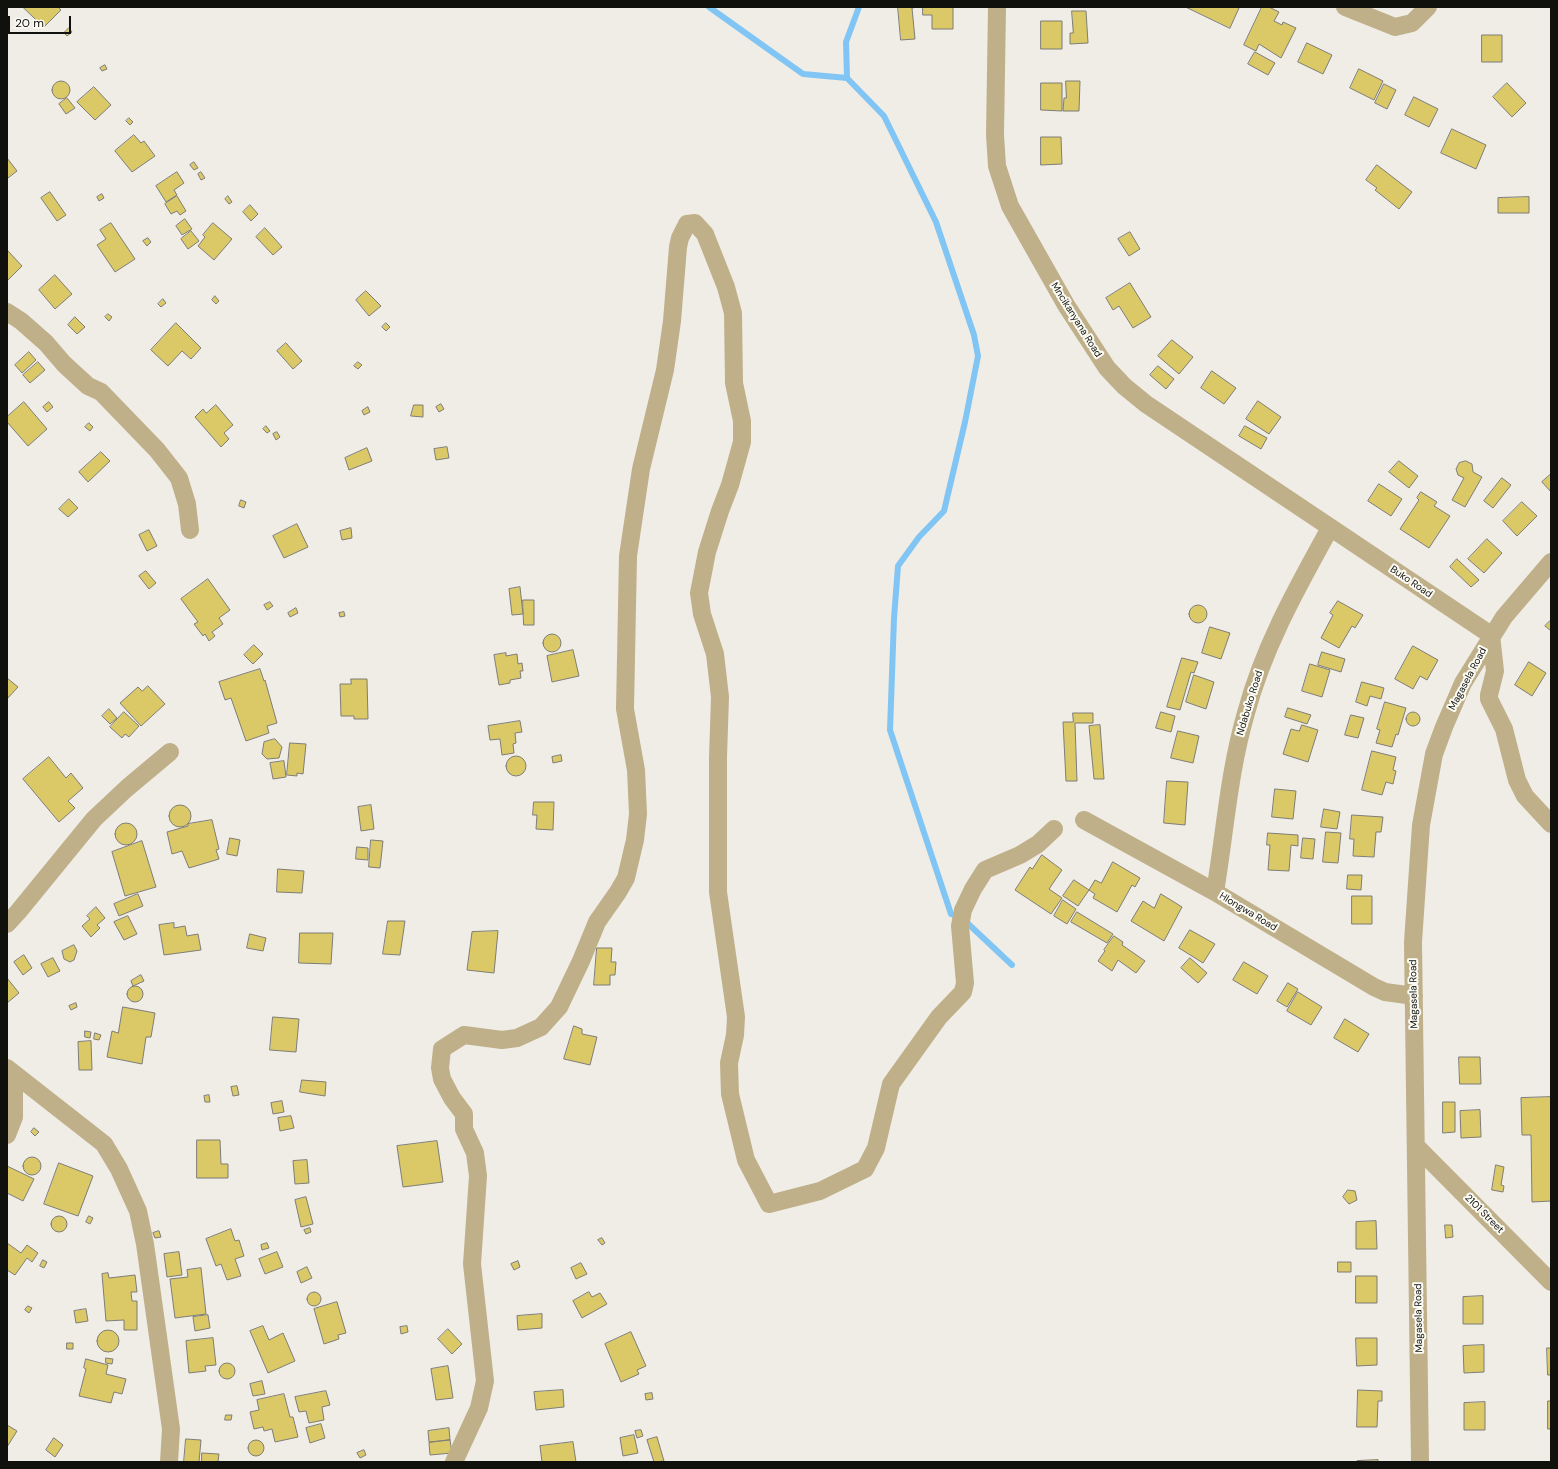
<!DOCTYPE html>
<style>
body{margin:0}
#map{position:relative;width:1558px;height:1469px;overflow:hidden;background:#efede6;font-family:"DM Sans",sans-serif}
canvas{display:block}
.frame{position:absolute;inset:0;border:8px solid #10100d;pointer-events:none}
.scale{position:absolute;left:8px;top:16px;width:63px;height:18px;box-sizing:border-box;border:2px solid #10100d;border-top:0;padding-left:5px;font-size:12px;line-height:14px;white-space:nowrap;color:#10100d;-webkit-text-stroke:3px #fcfbf4;paint-order:stroke}
</style>
<div id="map">
<canvas width="1558" height="1469"></canvas>
<div class="frame"></div>
<div class="scale">20 m</div>
</div>
<script>
const g = document.querySelector('canvas').getContext('2d');
g.lineJoin = 'round';
function strokePath(path, color, width, dash) {
  g.strokeStyle = color;
  g.lineWidth = width;
  g.lineCap = dash ? 'butt' : 'round';
  g.setLineDash(dash || []);
  g.stroke(path);
}
function fill(path, color) {
  g.fillStyle = color;
  g.fill(path, 'evenodd');
}
function write(font, color, halo, rows, align = 'center') {
  g.font = font + ' "DM Sans",sans-serif';
  g.lineWidth = 4;
  g.setLineDash([]);
  g.textBaseline = 'middle';
  g.strokeStyle = halo;
  g.fillStyle = color;
  for (const [text, x, y, turn = 0] of rows) {
    g.save();
    g.translate(x, y);
    g.rotate((+turn || 0) * Math.PI / 180);
    g.textAlign = isNaN(turn) ? turn : align;
    if (halo) g.strokeText(text, 0, 0);
    g.fillText(text, 0, 0);
    g.restore();
  }
}
strokePath(new Path2D(`
 M709,7L803,74L847,78
 M859,7L846,42L847,78L884,116L936,222L974,335L978,356L965,422L944,511L919,537L898,566L894,618L890,730L951,914L962,918L1012,965`), '#81c5f4', 6);
const building = new Path2D(`
 M23,7H58L61,10L44,27Z
 M898,7H918L912,8L915,39L901,40Z
 M923,7H953V29H932V15H923Z
 M1186,7H1237L1239,8L1230,28Z
 M1262,7H1269L1279,12L1274,21L1282,25L1283,22L1296,28L1281,58L1259,44L1256,51L1244,45Z
 M1072,11H1086L1088,43L1070,44V33H1073Z
 M1041,21H1062V49H1041Z
 M69,28L72,32L67,36L64,33Z
 M1482,35H1502V62H1482Z
 M1307,43L1332,55L1323,74L1298,62Z
 M1255,52L1275,63L1268,75L1248,64Z
 M105,65L107,69L102,71L100,68Z
 M1359,69L1383,81L1374,100L1350,88Z
 M1066,81H1080L1079,111H1063L1064,98H1066Z
 M52 90a9 9 0 1 1 18 0a9 9 0 1 1-18 0Z
 M1041,83H1062V111L1041,110Z
 M1507,83L1526,103L1512,117L1493,97Z
 M1384,84L1396,90L1387,109L1375,103Z
 M94,87L111,105L95,120L77,102Z
 M1414,97L1438,109L1429,127L1405,115Z
 M67,98L75,108L66,114L59,104Z
 M129,118L133,122L130,125L126,121Z
 M1452,129L1486,145L1476,169L1441,153Z
 M134,135L141,143L144,141L155,156L132,172L115,151Z
 M1041,137H1061L1062,164L1041,165Z
 M7,158L17,171L8,178L7,177Z
 M194,162L198,168L194,170L190,165Z
 M1377,165L1412,192L1399,209L1375,190L1377,188L1366,180Z
 M177,172L184,183L174,190L177,195L166,202L156,186Z
 M201,172L205,178L201,180L198,174Z
 M50,192L66,215L57,221L41,198Z
 M102,194L104,198L99,201L97,197Z
 M177,196L186,211L180,215L177,211L171,214L165,204Z
 M228,196L232,202L229,204L225,199Z
 M1529,197V213H1498V198Z
 M250,205L258,214L251,221L243,212Z
 M185,219L192,229L182,235L176,226Z
 M111,223L135,259L115,272L97,245L106,239L100,230Z
 M213,223L232,239L214,260L198,246L205,237L203,235Z
 M265,228L282,247L273,255L256,237Z
 M191,231L199,241L188,249L181,239Z
 M1130,232L1140,249L1129,256L1118,239Z
 M148,238L151,242L147,246L143,241Z
 M8,251L22,266L7,281V252Z
 M55,275L72,294L55,309L39,290Z
 M1130,283L1151,317L1133,328L1119,306L1113,310L1106,298Z
 M366,291L381,306L369,316L356,300Z
 M215,296L219,301L216,304L212,300Z
 M163,299L166,303L161,307L158,304Z
 M108,314L112,317L109,321L105,317Z
 M75,317L85,327L77,334L68,325Z
 M176,323L201,348L191,359L182,351L168,366L151,350Z
 M386,323L390,327L386,331L382,327Z
 M1172,340L1193,357L1179,374L1158,356Z
 M286,343L302,361L293,369L277,351Z
 M29,352L36,360L22,373L15,365Z
 M38,362L45,370L30,383L23,375Z
 M358,362L362,365L358,369L354,366Z
 M1158,366L1174,379L1166,389L1150,375Z
 M1212,371L1236,388L1224,404L1201,388Z
 M1258,401L1281,417L1269,434L1246,419Z
 M24,402L47,429L28,446L7,422V417Z
 M49,402L53,407L47,412L43,407Z
 M441,404L444,409L439,412L436,407Z
 M216,405L233,425L224,433L229,439L221,447L195,417L203,409L206,413Z
 M414,405H423V417L411,416Z
 M368,407L370,412L364,415L362,411Z
 M89,423L93,427L90,431L85,427Z
 M266,426L270,431L267,433L263,429Z
 M1245,426L1267,438L1261,449L1239,436Z
 M277,432L280,437L276,440L273,434Z
 M447,447L449,458L436,460L434,449Z
 M367,448L372,461L349,470L345,458Z
 M101,452L110,461L88,482L79,472Z
 M1399,461L1418,476L1409,488L1389,472Z
 M1466,461L1472,464L1473,472L1482,477L1465,507L1452,500L1464,478L1458,475L1456,469L1459,463Z
 M1551,474V492L1542,482Z
 M1502,478L1511,485L1493,508L1484,501Z
 M1379,484L1402,499L1391,516L1368,501Z
 M1421,492L1437,502L1434,506L1450,516L1429,548L1400,529L1419,500L1417,498Z
 M69,499L78,508L68,517L59,509Z
 M241,500L246,502L244,508L239,506Z
 M1522,502L1537,516L1517,536L1503,521Z
 M297,524L308,547L284,558L273,536Z
 M351,528L352,538L342,540L340,531Z
 M149,530L157,546L147,551L139,535Z
 M1487,539L1502,553L1484,573L1468,559Z
 M1457,559L1479,580L1471,587L1450,567Z
 M146,571L156,583L149,589L139,576Z
 M208,579L230,610L219,618L223,624L212,632L215,636L209,641L205,634L203,636L194,624L198,622L181,599Z
 M520,587L523,614L512,615L509,589Z
 M523,600H534V625H524Z
 M1338,601L1363,615L1355,628L1352,626L1339,648L1321,638L1333,615L1330,613Z
 M270,602L273,606L267,610L264,605Z
 M1189 614a9 9 0 1 1 18 0a9 9 0 1 1-18 0Z
 M296,608L298,613L290,617L288,613Z
 M344,612L345,616L340,617L339,613Z
 M1551,620V631L1545,626Z
 M1210,627L1230,633L1221,659L1202,653Z
 M543 643a9 9 0 1 1 18 0a9 9 0 1 1-18 0Z
 M254,645L263,654L253,664L244,655Z
 M1413,646L1438,660L1427,680L1420,676L1413,689L1395,679Z
 M573,650L579,676L552,682L547,656Z
 M1322,652L1345,659L1341,672L1318,665Z
 M506,653V656L517,654L518,664L522,663L523,671H520L521,678L510,680V683L499,685L494,655Z
 M1182,658L1198,662L1194,673L1191,672L1180,710L1167,707Z
 M1529,662L1546,673L1532,696L1515,685Z
 M1310,664L1330,670L1322,697L1302,691Z
 M260,669L264,681L265,680L277,723L267,726L269,733L246,741L231,698L225,700L219,682Z
 M1194,675L1214,682L1206,709L1186,702Z
 M7,678L18,687L7,699Z
 M351,679H367L368,719H354V716H341L340,684H351Z
 M1362,682L1384,688L1381,699L1370,696L1367,706L1356,702Z
 M148,686L165,704L141,726L120,703L138,687L142,691Z
 M1385,702L1406,708L1398,735L1396,734L1392,747L1376,743L1380,730L1377,729Z
 M1288,708L1311,715L1307,724L1285,717Z
 M109,709L117,718L110,724L102,716Z
 M124,712L139,726L129,737L125,734L122,738L110,727Z
 M1161,712L1175,716L1171,732L1156,728Z
 M1406 719a7 7 0 1 1 14 0a7 7 0 1 1-14 0Z
 M1073,713H1093V723H1075L1077,781H1066L1063,722H1073Z
 M1351,715L1364,718L1358,738L1345,735Z
 M520,721L522,732L515,733L516,743L513,744L514,753L502,755L500,739L490,740L488,726Z
 M1100,725L1104,779H1094L1089,726Z
 M1302,725L1318,730L1308,762L1283,754L1291,729L1299,731Z
 M1178,731L1199,736L1193,763L1171,758Z
 M275,739L282,747L279,758L267,759L262,754L264,742Z
 M290,743L306,744L303,774L297,773V776L287,775Z
 M1372,751L1396,757L1393,770L1396,771L1393,784L1386,782L1382,795L1362,790Z
 M561,755L562,761L553,763L552,757Z
 M506 766a10 10 0 1 1 20 0a10 10 0 1 1-20 0Z
 M49,757L66,778L71,773L83,788L68,801L75,808L59,822L23,779Z
 M284,761L286,777L273,779L270,763Z
 M1167,781L1188,782L1185,825L1164,823Z
 M1275,789L1296,791L1293,819L1272,817Z
 M534,802H554L553,830L536,829L537,815H533Z
 M371,805L374,829L361,831L358,807Z
 M169 816a11 11 0 1 1 22 0a11 11 0 1 1-22 0Z
 M1324,809L1340,812L1337,829L1321,827Z
 M1352,815L1383,817L1381,832H1376L1374,857L1353,856L1354,839H1350Z
 M212,820L219,849L216,850L219,859L189,868L182,851L172,854L167,832L188,826V824Z
 M115 834a11 11 0 1 1 22 0a11 11 0 1 1-22 0Z
 M1326,832L1341,833L1338,863L1323,862Z
 M1268,833L1298,835V846L1291,845L1289,871L1268,870L1270,845H1267Z
 M230,838L240,840L237,856L227,854Z
 M1303,838L1315,839L1313,859L1301,858Z
 M371,840L383,841L380,868L369,867Z
 M142,841L156,887L125,896L112,852Z
 M357,847L368,848V860L356,859Z
 M1042,855L1062,870L1049,889L1062,898L1051,914L1015,890L1030,867L1032,869Z
 M1113,862L1140,878L1135,887L1132,885L1117,912L1093,898L1095,894L1089,890L1095,880L1101,883Z
 M278,869L304,871L302,893L277,892Z
 M1348,875H1362L1361,890L1347,889Z
 M1074,880L1089,890L1078,906L1063,896Z
 M138,894L143,906L119,916L114,904Z
 M1161,894L1182,907L1164,941L1131,921L1143,901L1154,908Z
 M1352,896H1372V924H1352Z
 M1063,900L1076,909L1067,924L1054,916Z
 M96,907L105,918L97,925L100,928L91,937L82,926L90,919L87,916Z
 M1077,912L1113,934L1107,943L1071,922Z
 M128,916L137,934L124,940L114,922Z
 M388,921H405L400,955L383,954Z
 M174,923V928L185,926L187,936L198,934L201,950L164,955L159,925Z
 M1190,930L1215,944L1203,963L1179,948Z
 M498,931L494,973L467,970L472,932Z
 M300,933H333L331,964L299,963Z
 M250,934L266,938L263,951L247,948Z
 M1114,936L1123,942L1122,945L1145,961L1136,973L1118,960L1112,971L1098,961L1105,951L1104,950Z
 M74,945L77,951L74,960L70,962L64,959L62,951Z
 M597,948H612L611,962H616L615,975H610V985H594Z
 M24,955L32,968L23,975L14,962Z
 M53,958L60,971L48,977L41,964Z
 M1190,958L1207,973L1198,983L1181,968Z
 M1244,962L1268,976L1257,994L1233,980Z
 M141,975L144,981L133,986L131,981Z
 M7,978L19,993L7,1003Z
 M1288,983L1298,989L1287,1007L1277,1001Z
 M127 994a8 8 0 1 1 16 0a8 8 0 1 1-16 0Z
 M1298,992L1322,1007L1311,1025L1287,1011Z
 M76,1003L77,1007L71,1010L69,1006Z
 M123,1007L155,1013L151,1037H146L142,1064L107,1057L112,1031L118,1033Z
 M273,1017L299,1019L296,1052L270,1050Z
 M1345,1019L1369,1034L1358,1052L1334,1038Z
 M574,1026L582,1029V1034L597,1037L590,1065L564,1059Z
 M85,1031L91,1032L90,1038L85,1037Z
 M95,1033L101,1035L99,1040L94,1039Z
 M91,1041L92,1070H79L78,1042Z
 M1459,1057H1480L1481,1084H1460Z
 M302,1080L326,1082L325,1096L300,1092Z
 M237,1086L239,1095L233,1096L231,1087Z
 M209,1095L210,1102H205L204,1096Z
 M1551,1097V1201L1532,1202L1531,1135H1522L1521,1098Z
 M282,1101L284,1112L273,1114L271,1103Z
 M1443,1102H1455V1132L1443,1133Z
 M1480,1110L1481,1137L1461,1138L1460,1111Z
 M291,1116L294,1128L280,1131L278,1118Z
 M34,1128L39,1132L35,1136L31,1132Z
 M197,1140H220L221,1164H228V1178H197Z
 M437,1141L443,1182L403,1187L397,1146Z
 M23 1166a9 9 0 1 1 18 0a9 9 0 1 1-18 0Z
 M307,1160L309,1183L295,1184L293,1161Z
 M59,1163L93,1176L78,1216L44,1204Z
 M1496,1165L1504,1167L1501,1185L1504,1186L1503,1192L1492,1190Z
 M7,1166L34,1179L23,1201L7,1193Z
 M1348,1190L1355,1191L1357,1200L1349,1204L1343,1197Z
 M306,1197L313,1224L301,1227L295,1200Z
 M51 1224a8 8 0 1 1 16 0a8 8 0 1 1-16 0Z
 M89,1216L93,1218L90,1224L86,1222Z
 M1376,1221L1377,1249H1356V1222Z
 M1445,1225H1452L1453,1237L1446,1238Z
 M310,1228L311,1232L306,1234L304,1230Z
 M231,1229L235,1241L239,1240L244,1256L235,1259L241,1276L227,1280L221,1264L216,1266L206,1239Z
 M159,1231L161,1237L155,1238L153,1233Z
 M602,1238L605,1243L602,1245L598,1240Z
 M7,1243L21,1253L27,1245L38,1253L32,1262L27,1258L15,1275L7,1270Z
 M267,1243L269,1248L262,1250L261,1245Z
 M179,1252L182,1275L167,1277L164,1254Z
 M277,1252L283,1267L265,1274L259,1259Z
 M43,1260L47,1262L44,1268L40,1266Z
 M518,1261L520,1267L514,1270L511,1264Z
 M1338,1262H1351V1272H1338Z
 M581,1263L587,1274L576,1279L571,1268Z
 M307,1267L312,1278L301,1283L297,1272Z
 M201,1268L206,1314L175,1318L170,1279L188,1277L187,1270Z
 M108,1273L109,1278L135,1275L137,1292H131L132,1301H137V1330H124V1320L106,1321L102,1274Z
 M1356,1276H1377V1303H1356Z
 M589,1292L592,1297L600,1293L607,1304L582,1318L573,1301Z
 M307 1299a7 7 0 1 1 14 0a7 7 0 1 1-14 0Z
 M1483,1296V1324H1463V1297Z
 M337,1302L346,1333L338,1335L339,1339L324,1344L314,1309Z
 M28,1306L32,1308L29,1313L25,1310Z
 M86,1309L88,1321L76,1323L74,1311Z
 M542,1314V1328L518,1330L517,1316Z
 M208,1315L210,1328L195,1331L193,1317Z
 M263,1326L269,1340L283,1333L295,1361L268,1373L250,1331Z
 M407,1326L408,1332L401,1334L400,1327Z
 M448,1329L462,1344L452,1354L438,1339Z
 M97 1341a11 11 0 1 1 22 0a11 11 0 1 1-22 0Z
 M631,1332L646,1366L637,1370L639,1374L621,1382L605,1344Z
 M213,1338L216,1365L205,1366L206,1371L189,1373L186,1341Z
 M1356,1338H1377V1365L1357,1366Z
 M67,1343H73V1349H67Z
 M1484,1345V1372L1464,1373L1463,1346Z
 M1547,1348H1551V1375H1548Z
 M106,1358L113,1359L112,1364L106,1363Z
 M86,1359L108,1365L106,1374L126,1379L122,1394L114,1392L111,1403L79,1396L86,1369L84,1368Z
 M219 1371a8 8 0 1 1 16 0a8 8 0 1 1-16 0Z
 M448,1366L453,1398L436,1400L431,1369Z
 M262,1381L265,1394L253,1396L250,1384Z
 M563,1390L564,1407L536,1410L534,1392Z
 M1358,1390L1382,1391V1401H1378L1377,1427H1357Z
 M326,1391L330,1405L322,1407L324,1420L309,1423L306,1411L299,1412L295,1397Z
 M652,1393L653,1399L646,1400L645,1394Z
 M284,1394L290,1417H293L298,1437L275,1442L272,1429L264,1431L263,1427L254,1429L250,1412L259,1410L257,1400Z
 M1548,1401H1551V1429H1548Z
 M1485,1402V1430H1464V1403Z
 M226,1415H232L231,1420H225Z
 M321,1424L325,1438L310,1443L306,1428Z
 M7,1425L17,1431L7,1447Z
 M449,1428L450,1440L429,1442L428,1431Z
 M641,1430L643,1436L637,1438L635,1431Z
 M634,1435L638,1453L623,1456L620,1438Z
 M657,1437L664,1461L654,1462L647,1440Z
 M54,1438L63,1445L55,1457L46,1450Z
 M186,1439L201,1440L199,1462H184Z
 M248 1448a8 8 0 1 1 16 0a8 8 0 1 1-16 0Z
 M450,1440L452,1453L430,1455L429,1443Z
 M573,1442L576,1462H542L540,1446Z
 M364,1450L366,1455L360,1458L357,1453Z
 M202,1453L219,1454L218,1462H202Z
 M1378,1460V1462H1357V1461Z`);
fill(building, '#dbc867');
strokePath(building, '#7e7d77', 1);
strokePath(new Path2D(`
 M997,7L995,135L997,166L1010,206L1066,305L1107,368L1124,386L1146,404L1491,635L1495,671L1489,695V699L1504,729L1517,780L1525,796L1551,824
 M1345,7L1395,27L1412,23L1428,7
 M7,312L21,321L46,343L64,364L88,386L101,392L157,450L179,478L187,504L190,530
 M1084,820L1215,892L1374,987L1385,992L1414,996
 M1215,892C1225,832 1229,771 1246,713C1264,646 1297,588 1330,528
 M7,924L18,912L94,819L127,788L170,752
 M7,1068L104,1144L119,1169L138,1211L145,1244L171,1429L169,1462
 M7,1068L14,1086V1117L7,1135
 M1416,1146L1551,1282
 M454,1462L479,1408L485,1381L472,1264L478,1176L475,1153L464,1129V1114L452,1098L442,1079L440,1068L442,1049L464,1035L502,1040L517,1038L541,1027L559,1007L581,961L597,922L618,892L626,878L635,840L638,814L636,770L625,709L628,556L641,469L665,370L672,321L678,247L680,238L687,224L695,223L705,234L726,287L733,313L734,383L742,421V442L730,485L720,511L707,552L699,593L702,614L715,654L720,697L718,757V892L736,1017L735,1035L729,1063L730,1094L746,1160L769,1204L820,1191L865,1169L876,1148L891,1084L939,1017L963,992L965,983L960,926L963,910L973,889L985,870L1020,855L1038,844L1054,829
 M1420,1462L1413,942L1421,825L1434,754L1444,727L1463,683L1504,617L1551,562`), '#bfb08a', 18);
write('10px', '#10100d', '#fcfbf4', [
 ["Mncikanyana Road",1076,320,58],
 ["Buko Road",1411,582,34],
 ["Magasela Road",1468,679,-62],
 ["Ndabuko Road",1250,703,-73],
 ["Hlongwa Road",1248,912,31],
 ["Magasela Road",1414,994,-91],
 ["2101 Street",1484,1214,45],
 ["Magasela Road",1419,1318,-91]
]);
</script>
